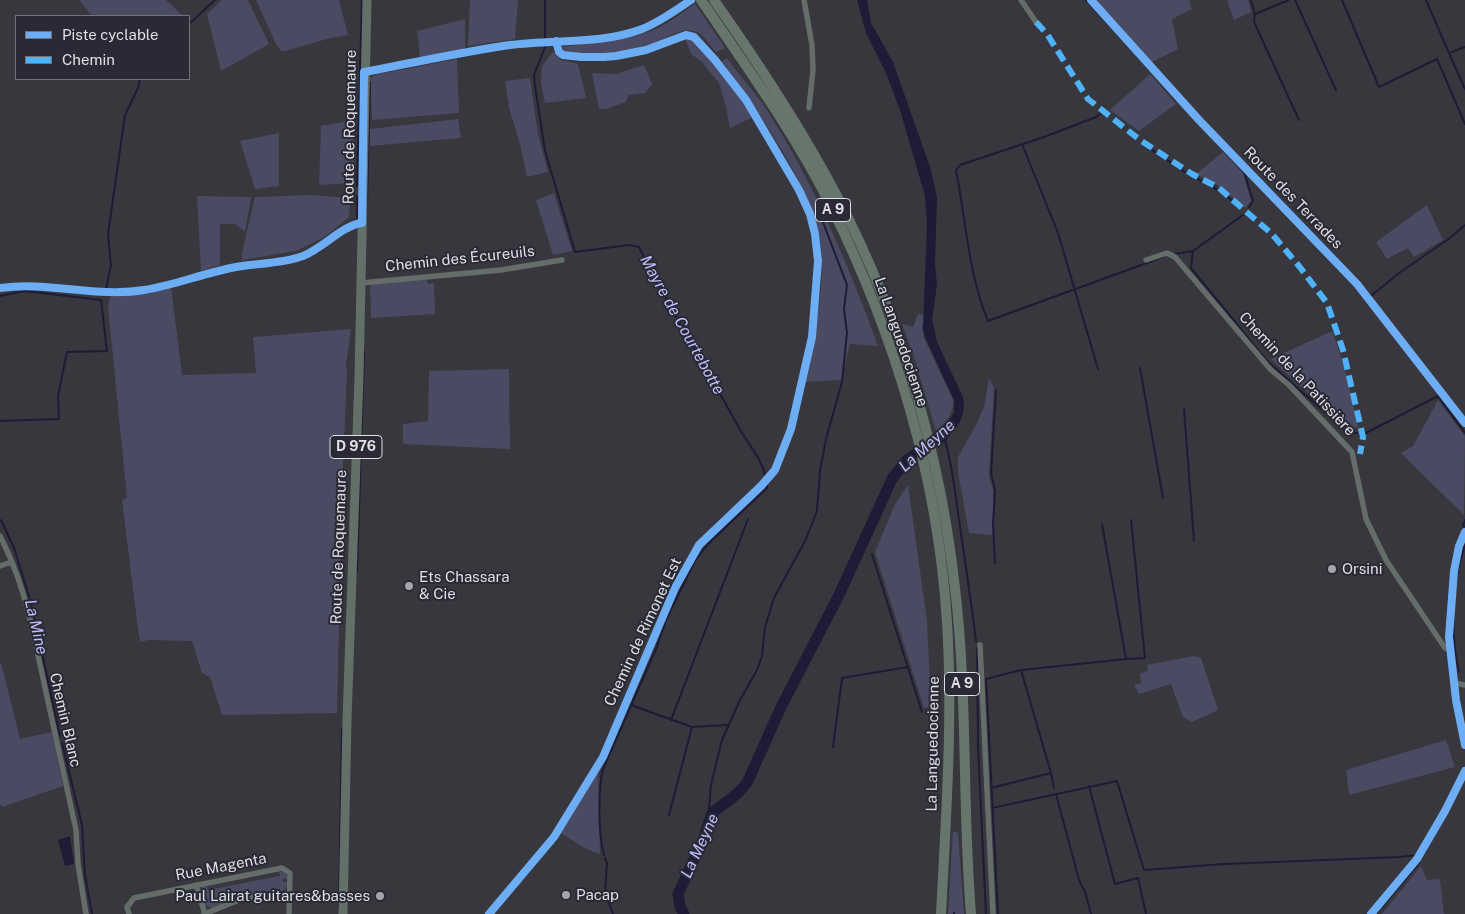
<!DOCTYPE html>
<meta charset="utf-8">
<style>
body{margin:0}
#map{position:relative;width:1465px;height:914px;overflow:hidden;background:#37373d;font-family:"Public Sans",sans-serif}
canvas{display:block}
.legend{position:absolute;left:15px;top:15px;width:175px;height:65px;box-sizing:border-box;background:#2a2a36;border:1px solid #72727d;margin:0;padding:6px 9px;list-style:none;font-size:15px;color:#dfdfe7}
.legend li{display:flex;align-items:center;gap:10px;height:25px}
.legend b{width:25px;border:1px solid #72727d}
</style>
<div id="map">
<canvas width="1465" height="914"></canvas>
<ul class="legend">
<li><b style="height:6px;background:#6dadf4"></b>Piste cyclable</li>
<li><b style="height:6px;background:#4fb1f8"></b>Chemin</li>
</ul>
</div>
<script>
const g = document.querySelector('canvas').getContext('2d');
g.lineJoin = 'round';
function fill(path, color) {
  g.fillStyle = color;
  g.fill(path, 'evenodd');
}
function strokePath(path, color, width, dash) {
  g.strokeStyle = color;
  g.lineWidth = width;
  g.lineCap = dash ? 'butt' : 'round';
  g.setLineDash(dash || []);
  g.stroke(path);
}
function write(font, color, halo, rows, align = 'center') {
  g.font = font + ' "Public Sans",sans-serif';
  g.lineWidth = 4;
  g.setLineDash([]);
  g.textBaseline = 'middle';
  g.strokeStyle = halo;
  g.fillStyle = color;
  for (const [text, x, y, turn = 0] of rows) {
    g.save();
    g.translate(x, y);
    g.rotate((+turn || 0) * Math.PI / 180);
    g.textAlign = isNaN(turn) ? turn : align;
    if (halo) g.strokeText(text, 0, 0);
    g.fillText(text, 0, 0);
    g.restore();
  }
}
fill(new Path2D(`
 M79,0H166L183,16H92Z
 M222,0H248L269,44L221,71L207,14Z
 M256,0H339L348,35L330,38L282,52L276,44Z
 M470,0H518L515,39L468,46Z
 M1094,0H1189L1192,9L1172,19L1178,49L1150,63Z
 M1227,0H1248L1251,12L1234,20Z
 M695,4L725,48L716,52C710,46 703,33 694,31C681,27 664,40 651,44C624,53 592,59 564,52L563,47C598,41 635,41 666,24C676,18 685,10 695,4Z
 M465,19V50L420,59L417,31Z
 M685,39L696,42L702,47L739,96L753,117L730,128L726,107L719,83L702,62L691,54Z
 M553,52L561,60L578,64L586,98L545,103L541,83L542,66Z
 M727,58C739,75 753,90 765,107C813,181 848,263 878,346L850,344L841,380L805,382C813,341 823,300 822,258C821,196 757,111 722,61Z
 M457,59L459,113L372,120L370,79L374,75Z
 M644,65L652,84L645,93L628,95L626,102L606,109H599L592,73L616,74Z
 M1150,74L1176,104L1139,131L1110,110Z
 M530,78L538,134L548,172L527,177L520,144L509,108L505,81Z
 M458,119L461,138L370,146V129Z
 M353,120L354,183L319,185L321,126Z
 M279,133V186L255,189L240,141Z
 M1223,152L1243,173L1251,201L1245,208L1219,186L1196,174Z
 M554,193L572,251L553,255L536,200Z
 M311,195L351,198L349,217L326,236L296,251L242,260V253L255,197Z
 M197,196L251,197L245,232L235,224H220V265L201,271Z
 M1427,205L1443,240L1414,257L1408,248L1387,259L1376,242Z
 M414,279L427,280L428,284L434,283L435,314L371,318L370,284Z
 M171,287L182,375L256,373L253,337L351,329L346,366L347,372L342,489L337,713L222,715L210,677L202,673L192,641L148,640L141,642L139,637L122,500L127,498L108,306L110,297L141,294Z
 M918,314L925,315L922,328L924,338L953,400C953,415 947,421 936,431L914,357L902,324L913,327Z
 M1332,331C1344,362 1351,394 1358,427L1347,429L1271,359Z
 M509,369L510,449L403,444V424L428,421L429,371Z
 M989,378L994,388L989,476L993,491V535L969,533L958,472V457L976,425L984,407Z
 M1438,400L1465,436L1464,515L1401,453L1413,446Z
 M908,485L927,621L931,706L924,708L875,552L895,504Z
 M1194,656L1201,658L1218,710L1192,722L1183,717L1171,684L1139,694L1134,685L1141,683L1140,674L1148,670L1147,665Z
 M0,663H1L20,739L52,732L63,786L2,807L0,804Z
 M1446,740L1455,767L1349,795L1346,770Z
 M598,771L600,854L586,849L561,833Z
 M953,831L958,833L964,914H948Z
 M1421,866L1427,880L1440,879L1444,914H1382Z
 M279,871L286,873L288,879H283V882H288L285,889L280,892L246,896L211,908L204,905L200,891L202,887L207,886L208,890L280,876Z`), '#4b4a63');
fill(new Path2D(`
 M857,0H867L871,23L893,62L931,170L937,198L935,264L937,285L932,319L937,342L963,397C965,408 963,419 956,428C952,432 948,435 947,441L938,444L935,435L950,419L954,412V400L925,337L923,328L927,224L925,196L900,110L886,73L866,33Z
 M70,836L74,864L65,866L58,840Z`), '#1e1b36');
strokePath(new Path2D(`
 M545,0V47L534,75L535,86L545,151L575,252L629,245L639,247C669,307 704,365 737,424C746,442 761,457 766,477
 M1086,0L1158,78
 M1251,0L1255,14L1289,0
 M1295,0L1336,90
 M1342,0L1379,87L1437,59L1465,124
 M1426,0L1449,53
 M1255,14L1254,22L1299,120
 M189,24L215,0
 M1465,47L1449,53L1465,89
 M1101,113L1096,117L1044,137L960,165L956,170C966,220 968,273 988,321L1163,257
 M1212,137L1244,172L1253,201L1249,207
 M1022,144L1058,233L1098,369
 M1143,144L1188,174L1220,191L1239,206
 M1264,183L1336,258
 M357,186L362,0
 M357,196V218
 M367,202L370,82
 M1243,215L1193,251L1191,268L1266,360L1348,433H1357
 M1175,254L1193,251
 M106,289L111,265L108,234L125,115L138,88L140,79
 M1365,289L1371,296L1399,273L1450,238L1465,225
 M0,296L25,291L101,300
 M1140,368L1163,498
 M1184,409L1194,541
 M0,421L59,419L58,396L67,352L107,351L101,300
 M1366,433L1438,396L1465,433
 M945,441C953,467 955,494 959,520C965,560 971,601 976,641
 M1,520L14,548L31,603L60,736
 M1102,524L1126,659L1145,658L1131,520
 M1465,527L1463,526L1465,520
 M872,554L922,712
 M995,563L993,524L995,490L991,473L996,390
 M357,572L364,352
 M977,648L978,746L986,914
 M1021,670L1051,773
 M1459,672C1450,636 1452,580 1465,545
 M631,705L692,727L727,725
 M671,720L748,519
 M62,743L82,825L85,875L92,914
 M833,747L842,678L908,667
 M1089,786L1115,884L1138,878L1146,914
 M991,788L1051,773L1054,788
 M1056,794L1079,880L1085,892L1091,914
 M992,808L1117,781L1144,870L1224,864L1400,857L1417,855
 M712,813L709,808L711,785L722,740L739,702L757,670L762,656L765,627L774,598L805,541L817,511L820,471L826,439L842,382L847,333L844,309L847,285L821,217
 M669,815L692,727
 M604,855C598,834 598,790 603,769L656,649L666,620L695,561L708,544L767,488V484
 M605,858L607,864L605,893L613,914
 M339,909L342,729
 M954,913V914
 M998,914L986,679L1021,670L1126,659
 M1376,914L1418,864L1444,818`), '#1e1b36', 2);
strokePath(new Path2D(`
 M684,914L680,907L678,894L704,838L712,813L737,794L747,783L781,707L839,595L892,479L907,460L940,437L946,431`), '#1e1b36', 11);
strokePath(new Path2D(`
 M804,0L812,45L813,70L809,108
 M1021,0L1036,22
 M1091,0L1199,120L1357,284L1465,423
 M364,72C413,63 461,52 510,45C554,39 600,45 642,29C660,22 676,10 691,0
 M1146,260L1167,253L1175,257L1271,370L1289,385L1352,452L1366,519L1386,560L1445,648L1450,650
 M361,283L501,270L562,260
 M0,288C48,281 96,298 144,290C175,285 204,273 236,267C258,263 281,264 303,256C323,248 343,225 362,223
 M1465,532L1459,546L1454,571L1449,637L1456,700L1465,745
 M0,536C14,563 24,593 31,623L76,830L78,864L86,914
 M0,566L12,562
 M980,645L993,914
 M1455,683L1465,685
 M196,885L205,914
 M129,914L127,907L134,898L282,868L290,873L289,914
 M204,914L244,898L289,895
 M489,914L554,837L603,757L675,588L699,545L761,486L775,470L791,429L812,337L818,261L815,234L810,214L799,190L746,100L715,60L694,37L686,35L646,50L616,56L604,57H581L563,55L559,52L556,41
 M1371,914L1417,859L1445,811L1465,771`), '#646d69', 5.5);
strokePath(new Path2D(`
 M343,914L347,720L359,377L367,0`), '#627068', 9);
strokePath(new Path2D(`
 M701,0C747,67 795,134 831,206C895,335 938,478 947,622C953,719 946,817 941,914
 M714,0C759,64 802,129 838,198C901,319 940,453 955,588C968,696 962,806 971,914`), '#67766d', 10);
strokePath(new Path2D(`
 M1036,22L1047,34L1088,99L1140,140L1192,174L1219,188L1272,234L1299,266L1327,303L1343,350L1363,437L1360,454`), '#4fb1f8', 6, [12, 6]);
strokePath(new Path2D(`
 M1091,0L1199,120L1357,284L1465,423
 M0,288C48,281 96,298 144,290C175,285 204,273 236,267C258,263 281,264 303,256C323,248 343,225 362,223L364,72C413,63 461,52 510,45C554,39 600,45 642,29C660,22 676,10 691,0
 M1465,532L1459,546L1454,571L1449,637L1456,700L1465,745
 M489,914L554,837L603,757L675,588L699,545L761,486L775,470L791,429L812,337L818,261L815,234L810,214L799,190L746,100L715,60L694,37L686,35L646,50L616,56L604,57H581L563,55L559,52L556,41
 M1371,914L1417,859L1445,811L1465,771`), '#6dadf4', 8);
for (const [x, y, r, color] of [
 [1332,569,5,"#a4a4ac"],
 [409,586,5,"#a4a4ac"],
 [566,895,5,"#a4a4ac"],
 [380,896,5,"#a4a4ac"]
]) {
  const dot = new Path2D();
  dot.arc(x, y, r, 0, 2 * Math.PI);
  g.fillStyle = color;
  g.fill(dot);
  strokePath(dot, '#2a2a36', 2);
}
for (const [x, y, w] of [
 [833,210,35],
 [356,447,52],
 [962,684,35]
]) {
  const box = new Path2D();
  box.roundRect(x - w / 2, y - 11.5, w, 23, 4);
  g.fillStyle = '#2a2a36';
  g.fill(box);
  strokePath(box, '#dfdfe7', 1);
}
write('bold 14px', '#dfdfe7', null, [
 ["A 9",833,210],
 ["D 976",356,447],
 ["A 9",962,684]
]);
write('15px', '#dfdfe7', '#2a2a36', [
 ["Route de Roquemaure",350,127,-89],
 ["Route des Terrades",1293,198,46],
 ["Chemin des Écureuils",460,259,-6],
 ["La Languedocienne",901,342,71],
 ["Chemin de la Patissière",1297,374,47],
 ["Route de Roquemaure",339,547,-88],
 ["Chemin de Rimonet Est",643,632,-65],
 ["Chemin Blanc",65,720,77],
 ["La Languedocienne",933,744,-89],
 ["Rue Magenta",221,867,-11]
]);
write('15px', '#dfdfe7', '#2a2a36', [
 ["Orsini",1342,569],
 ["Ets Chassara",419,577],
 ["& Cie",419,594],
 ["Pacap",576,895],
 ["Paul Lairat guitares&basses",370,896,"right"]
], 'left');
write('italic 16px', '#bfbdfa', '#2a2a36', [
 ["Mayre de Courtebotte",682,325,61],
 ["La Meyne",927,446,-42],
 ["La Mine",36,627,77],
 ["La Meyne",700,846,-65]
]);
</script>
